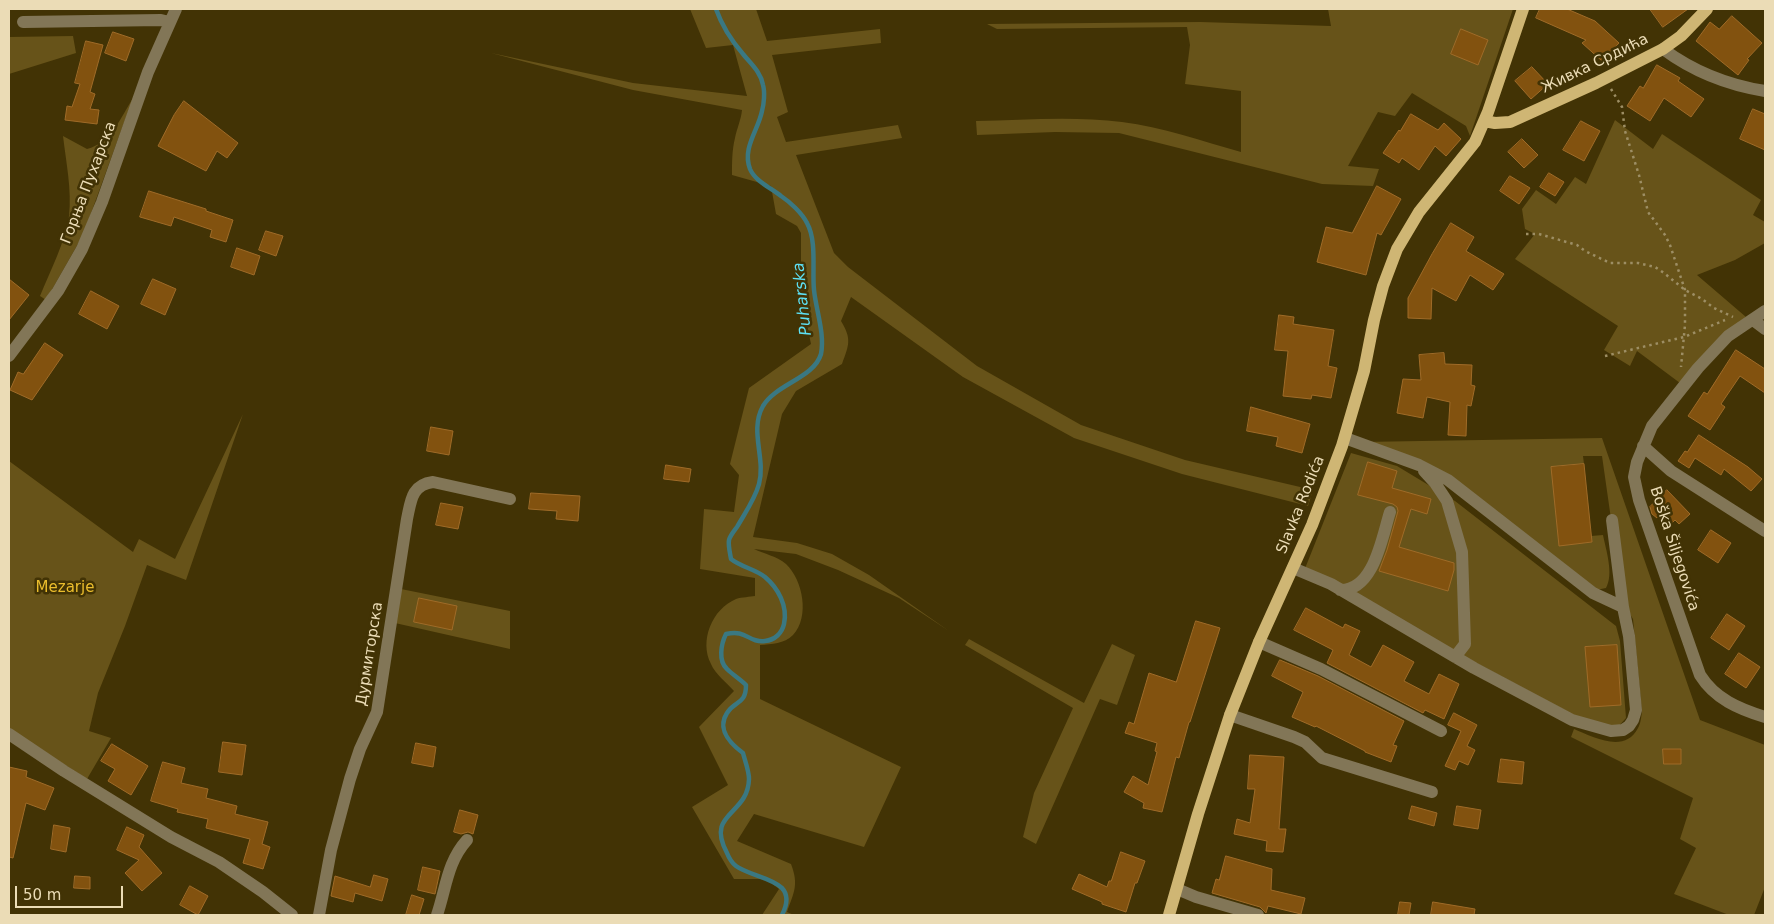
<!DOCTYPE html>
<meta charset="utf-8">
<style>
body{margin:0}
#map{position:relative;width:1774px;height:924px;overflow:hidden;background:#423305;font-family:"DejaVu Sans",sans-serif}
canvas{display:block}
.frame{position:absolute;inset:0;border:10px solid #ebdcb6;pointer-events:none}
.scale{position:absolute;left:15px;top:886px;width:108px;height:22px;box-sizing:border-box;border:2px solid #ebdcb6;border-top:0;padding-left:6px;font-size:15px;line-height:18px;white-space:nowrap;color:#ebdcb6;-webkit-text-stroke:4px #423305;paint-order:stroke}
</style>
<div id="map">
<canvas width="1774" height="924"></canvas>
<div class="frame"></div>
<div class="scale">50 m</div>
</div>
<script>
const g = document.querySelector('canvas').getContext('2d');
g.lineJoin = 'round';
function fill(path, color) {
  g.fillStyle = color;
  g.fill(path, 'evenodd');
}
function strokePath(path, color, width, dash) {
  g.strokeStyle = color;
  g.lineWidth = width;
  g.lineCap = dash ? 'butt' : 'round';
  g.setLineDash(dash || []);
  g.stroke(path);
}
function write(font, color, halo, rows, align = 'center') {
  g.font = font + ' "DejaVu Sans",sans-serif';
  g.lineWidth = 5;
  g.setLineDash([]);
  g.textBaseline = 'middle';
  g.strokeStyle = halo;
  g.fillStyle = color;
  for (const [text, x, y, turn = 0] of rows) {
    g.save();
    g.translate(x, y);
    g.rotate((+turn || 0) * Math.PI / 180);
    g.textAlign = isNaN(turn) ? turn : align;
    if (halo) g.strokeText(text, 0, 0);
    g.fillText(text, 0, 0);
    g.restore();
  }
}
fill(new Path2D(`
 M690,9H756L767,41L880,29L881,43L772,55L788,112L777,117L786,142L898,125L902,138L796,155L834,253L848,267L977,366L1081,425L1185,460L1313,490L1308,506L1182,474L1074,438L963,377L851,297L841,321C852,339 849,345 842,364L796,391L782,414L753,537L797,543L832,554L869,575L949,631L899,598L838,570L796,554L754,549C764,554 777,556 786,564C803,580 810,617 793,635C784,644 772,644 760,645V699L901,767L864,847L754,814L737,841L791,864C799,885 794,892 787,912L794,915H762L779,889L766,879H734L692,807L728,785L699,727L734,691C727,683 715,674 711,664C699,641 712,609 736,599C742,597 750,597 755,596V578L700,569L704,509L734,512L739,475L730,464L749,388L811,344L801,296V233L797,226L776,214L771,186L732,175C732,162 732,150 735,138C737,128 741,120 742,110L633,90L491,53L633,83L747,96L733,45L706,48Z
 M1328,9H1513L1470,136L1466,126L1412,93L1395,116L1378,112L1348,166L1379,169L1373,186L1322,184L1119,133L1055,132L977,135L976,121C1024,120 1074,116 1122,122C1162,127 1202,141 1241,152V91L1185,84L1190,45L1187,27L997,29L987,24L1200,22L1331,26Z
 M73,36L76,53L9,74V37Z
 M133,98L83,235L46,300L40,296C50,271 65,243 69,216C72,190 66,162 63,136L87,149C111,143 121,117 133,98Z
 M1615,120L1653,149L1662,134L1761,200L1753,215L1765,222V243L1735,260L1697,275L1746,317L1680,383L1637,351L1630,366L1604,350L1618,326L1515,259L1535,234L1525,229L1522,209L1536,190L1556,204L1575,177L1586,184Z
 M243,414L186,580L147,565L125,626L98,693L89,731L111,738L87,779L9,729V461L133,552L139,539L175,559Z
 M1602,438L1700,720L1765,745V887L1754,915H1729L1674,894L1696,848L1680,839L1693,798L1571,737L1574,729C1593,737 1625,754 1638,728C1641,723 1641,717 1642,712L1633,619L1623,603L1602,456H1583L1584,464L1552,467L1559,545L1592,542L1591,536L1603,535C1606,550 1614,574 1606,588L1596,590L1447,475L1361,442Z
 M1351,453L1397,466L1455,501L1616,626L1620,641L1626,718L1617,728L1600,729L1304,571Z
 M401,589L510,611V649L395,623Z
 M969,639L1084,703L1112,644L1135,655L1117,705L1100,699L1036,844L1023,837L1034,793L1073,708L965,645Z`), '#675319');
strokePath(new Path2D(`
 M716,9C722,26 731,40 743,54C750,63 761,72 763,85C765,92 764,104 762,111C758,131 742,148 750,169C755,181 771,188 781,196C790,202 802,213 807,223C817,241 812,270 814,290C816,310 825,334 821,354C814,378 776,384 763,406C749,431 766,458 759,484C755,499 745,513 737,527C734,531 730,536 729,540C728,545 730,553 731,559C741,567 755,569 765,577C778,588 788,606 784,624C782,633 775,640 765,641C748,643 747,629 726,634C721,644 718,661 727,669C733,675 740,679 746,685C746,705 735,700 727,713C716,730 731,744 743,753C745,761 749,771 749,779C748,816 705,812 727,853C729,858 732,863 736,866C755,880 801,878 782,915`), '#3a7882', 4.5);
const building = new Path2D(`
 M1540,9H1567L1595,21L1619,43L1602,61L1582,43L1586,40L1536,18Z
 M1650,9H1688L1663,27Z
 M1732,16L1762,43L1747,59L1749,60L1738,75L1696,41L1710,22L1719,29Z
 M1461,29L1488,40L1478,65L1451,54Z
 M113,32L134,39L126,61L105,53Z
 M86,41L103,45L90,92L95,94L90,109L99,110L97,124L65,120L67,106L72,107L80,84L75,83Z
 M1657,65L1680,78L1678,81L1704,99L1691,117L1664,98L1650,121L1627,106L1640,86L1643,88Z
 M1532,67L1548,84L1531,99L1515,81Z
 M184,101L238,143L227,158L217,151L206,171L158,146L174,115Z
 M1753,109L1765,114V150L1740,139Z
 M1411,114L1438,130L1444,123L1461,139L1446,156L1435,146L1419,170L1402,158L1399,163L1383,153L1399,130L1400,131Z
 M1581,121L1600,131L1584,161L1563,150Z
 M1522,139L1538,155L1524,168L1508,152Z
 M1549,173L1564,182L1555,196L1540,187Z
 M1510,176L1530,188L1519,204L1500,191Z
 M1377,186L1401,199L1381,235L1377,233L1366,275L1317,262L1326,227L1352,233Z
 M149,191L206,209V211L233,220L226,242L210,237L212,230L174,217L171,226L140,217Z
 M1451,223L1474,237L1466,251L1504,274L1493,290L1470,275L1456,301L1432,288L1431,319L1408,318V298L1432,254Z
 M266,231L283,236L276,256L259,250Z
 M237,248L260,256L254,275L231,267Z
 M9,279L29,295L9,320Z
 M153,279L176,289L165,315L141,304Z
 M91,291L119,306L107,329L79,314Z
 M1279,315L1294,317L1293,324L1334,330L1328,366L1337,368L1331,398L1312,395L1311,399L1283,396L1288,351L1275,350Z
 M45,343L63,355L32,400L10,390L18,372L23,374Z
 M1736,350L1765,369V393L1740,376L1721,404L1725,407L1710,430L1688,416L1704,392L1707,394Z
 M1444,353L1445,364L1472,365L1471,385L1475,386L1471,406L1467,405L1466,436L1448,435L1450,402L1427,397L1423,418L1397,413L1403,379L1421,380L1419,355Z
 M1251,407L1310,424L1302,453L1276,446L1278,437L1247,431Z
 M431,427L453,431L449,455L427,451Z
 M1699,435L1748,467L1762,479L1751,491L1724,469L1721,475L1695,458L1689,468L1678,461L1685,451L1687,452Z
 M1368,462L1397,471L1392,488L1431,499L1427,514L1411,509L1399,547L1454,563V570L1448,591L1379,571L1387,550L1398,511L1397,507L1393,504L1358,495Z
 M1584,464L1592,542L1559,546L1551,467Z
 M666,465L691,469L689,482L664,479Z
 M1667,490L1690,514L1679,524L1675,520L1669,526L1659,516L1657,518L1652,514L1650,507Z
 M531,493L580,496L578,521L556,519L557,511L529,509Z
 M441,503L463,507L458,529L436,525Z
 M1711,530L1731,543L1718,563L1698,550Z
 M419,598L457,606L452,630L414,622Z
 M1306,608L1343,628L1345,624L1360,631L1349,655L1371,667L1383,645L1414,662L1404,681L1429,694L1439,674L1459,684L1444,719L1425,710L1423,713L1327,663L1333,650L1294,630Z
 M1727,614L1745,626L1729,650L1711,638Z
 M1196,621L1220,628L1190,722H1189L1179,758L1176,757L1162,812L1143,808L1144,803L1124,792L1133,776L1148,785L1157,752L1155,751L1157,743L1125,733L1129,722L1134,724L1149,673L1176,682Z
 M1617,645L1621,705L1590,707L1585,647Z
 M1739,653L1760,667L1746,688L1725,674Z
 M1280,660L1318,676L1404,721L1393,745L1397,746L1391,762L1365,752V751L1316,726L1315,727L1292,717L1303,692L1272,676Z
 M1454,713L1477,725L1467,746L1475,750L1468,765L1459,761L1455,770L1445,766L1461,731L1448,725Z
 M223,742L246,745L242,775L219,772Z
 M416,743L436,747L433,767L412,763Z
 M112,744L148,766L131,795L108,781L115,769L101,761Z
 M1663,749H1681V764H1664Z
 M1250,755L1284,757L1279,829H1286L1283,852L1266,851L1267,841L1234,834L1237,819L1250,823L1255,789H1248Z
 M1501,759L1524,762L1522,784L1498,782Z
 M163,762L185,768L181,783L208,789L206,798L237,806L235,814L268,822L262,844L270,847L263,869L243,863L250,839L206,828L208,819L177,812L178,809L151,801Z
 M9,767L27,771L26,777L54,788L45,810L26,803L13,858L9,857Z
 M1412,806L1437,813L1434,826L1409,819Z
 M1457,806L1481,810L1478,829L1454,825Z
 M460,810L478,815L473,834L468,832L461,834L454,832Z
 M54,825L70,828L66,852L51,849Z
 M127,827L144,835L139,847L162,873L142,891L125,873L139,860L117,850Z
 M1121,852L1145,861L1137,883H1135L1126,912L1102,904V902L1072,889L1079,874L1107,887L1109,881H1111Z
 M1226,856L1272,869L1271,890L1305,898L1301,914L1268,906L1266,913L1260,907L1212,893L1216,879L1219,880Z
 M423,867L440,871L435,894L418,890Z
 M374,875L388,879L382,901L355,893L353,902L331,896L335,876L370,887Z
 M75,876L90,877V889L74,888Z
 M190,886L208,896L198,915L180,905Z
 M412,895L424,899L419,915H406Z
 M1400,902L1411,903L1409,915H1398Z
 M1433,902L1475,909L1474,915H1431Z`);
fill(building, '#82520f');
strokePath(building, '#9f6b28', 1);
strokePath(new Path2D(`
 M1611,89L1622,107L1625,131L1639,175L1648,212L1665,235L1670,245L1685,290V325L1681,367
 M1526,234H1539L1577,245L1585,251L1610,263H1638L1655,267L1664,273L1685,290L1702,299L1714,308L1733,317
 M1605,356L1684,337L1725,320`), '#9d8e64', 2.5, [2.5, 4]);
strokePath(new Path2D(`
 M23,22L161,20L169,22
 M1663,49C1694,72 1727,85 1765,91
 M1765,311L1728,336L1698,368L1652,426L1637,462L1634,477L1639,500L1700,675C1715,699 1739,709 1765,717
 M1753,320L1765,329
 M9,356L58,291L82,249L102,202L148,72L176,9
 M1643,446L1671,471L1765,531
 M1424,471L1435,483L1447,501L1462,552L1465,644L1455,657
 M1612,520L1623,607
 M1293,568L1331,584L1474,668L1572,720L1611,731L1623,730L1629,726L1633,720L1636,710L1629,636L1623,607L1593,593L1448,480L1419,465L1345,438
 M1340,590C1374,591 1382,537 1390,512
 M1259,642L1321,669L1441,731
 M1230,715L1294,737L1305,742L1322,758L1432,792
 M9,734L64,771L171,837L219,862L263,892L292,915
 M1177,889L1196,897L1258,915
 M319,915L331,850L350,779L360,749L377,712L407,519C411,501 411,485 433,482L510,499
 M437,915C446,889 447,862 467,840`), '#827657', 12);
strokePath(new Path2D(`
 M1484,121L1495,123L1510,122L1596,83L1663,49L1681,36L1707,9
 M1169,915L1198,814L1230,715L1259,642L1312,525L1342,446L1364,371L1374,320L1383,286L1397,249L1419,212L1475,142L1488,112L1523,9`), '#cfb674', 12);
write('15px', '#ebdcb6', '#423305', [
 ["Живка Срдића",1595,64,-26],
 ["Горња Пухарска",89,183,-69],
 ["Slavka Rodića",1301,505,-68],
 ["Boška Šiljegovića",1674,549,72],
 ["Дурмиторска",370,654,-81]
]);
write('15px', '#ebbd2d', '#423305', [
 ["Mezarje",65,588]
]);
write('italic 16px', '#5de0f4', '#423305', [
 ["Puharska",803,299,-96]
]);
</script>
